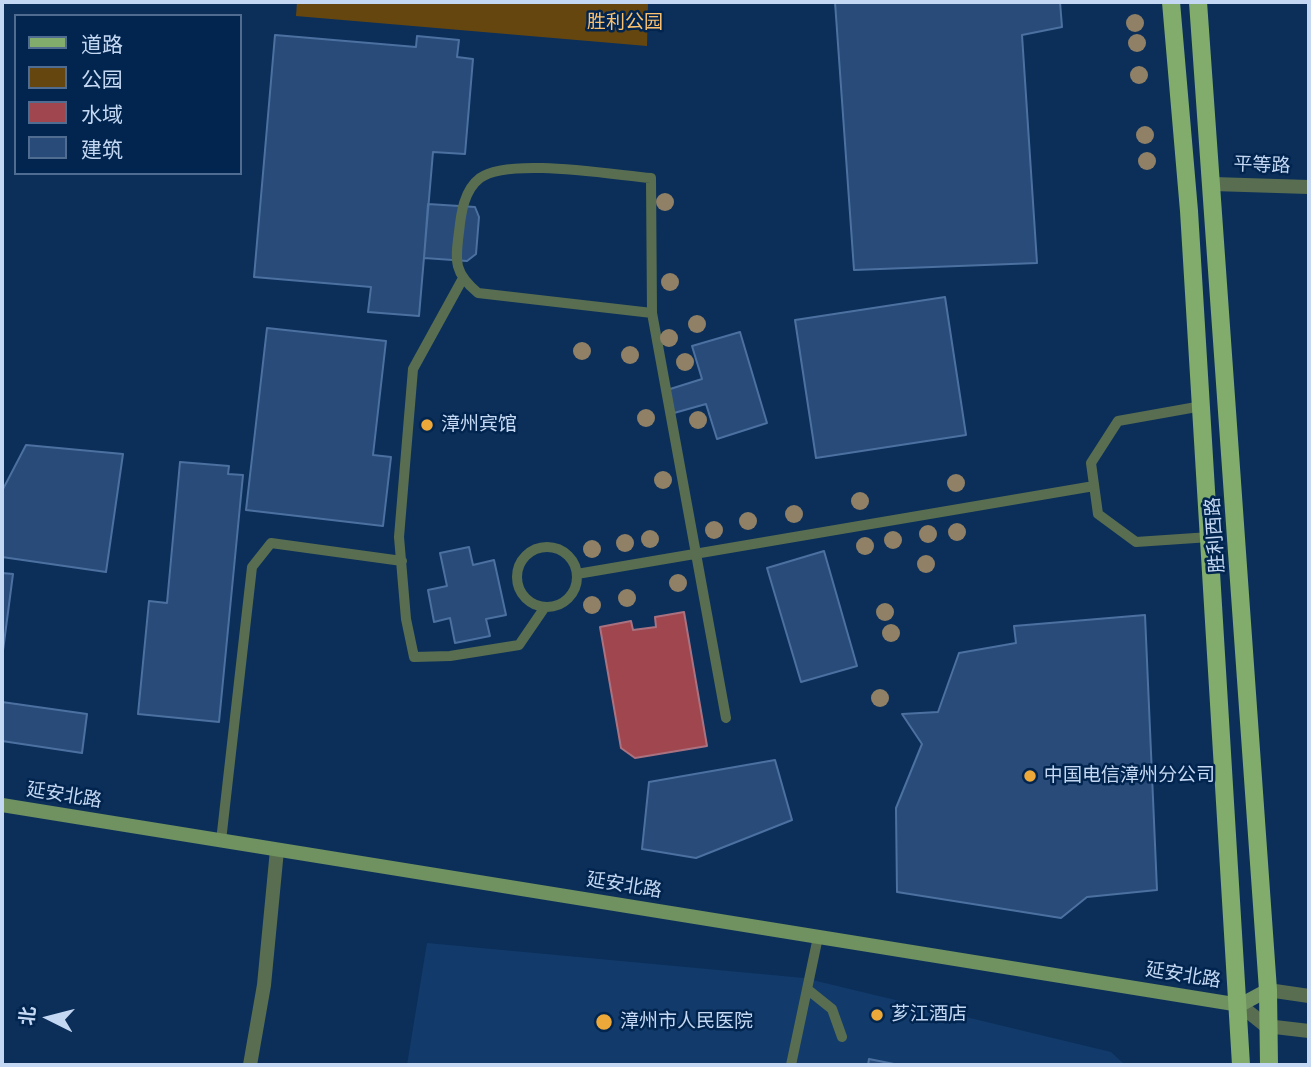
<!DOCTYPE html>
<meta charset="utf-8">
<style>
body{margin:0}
#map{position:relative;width:1311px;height:1067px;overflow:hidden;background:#0c2f5a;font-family:"Varela Round","Noto Sans SC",sans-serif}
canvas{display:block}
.frame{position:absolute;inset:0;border:4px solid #c4d8f3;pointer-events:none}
.legend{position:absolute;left:14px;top:14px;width:228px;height:161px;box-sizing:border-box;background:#02254f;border:2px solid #506d91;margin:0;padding:9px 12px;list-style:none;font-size:21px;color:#c4d8f3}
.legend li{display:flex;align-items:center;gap:14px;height:35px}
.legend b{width:35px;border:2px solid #506d91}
.north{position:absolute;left:14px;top:983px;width:70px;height:70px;-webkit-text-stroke:5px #02254f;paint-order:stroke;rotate:276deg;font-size:19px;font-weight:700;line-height:28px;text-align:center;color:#c4d8f3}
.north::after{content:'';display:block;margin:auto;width:24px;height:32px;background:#c4d8f3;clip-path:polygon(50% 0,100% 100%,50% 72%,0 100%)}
</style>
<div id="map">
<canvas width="1311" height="1067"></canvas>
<div class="frame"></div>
<ul class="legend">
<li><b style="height:9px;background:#81ac6c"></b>道路</li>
<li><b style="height:19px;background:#66460f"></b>公园</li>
<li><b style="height:19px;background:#9f464f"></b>水域</li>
<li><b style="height:19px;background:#284b79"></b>建筑</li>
</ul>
<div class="north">北</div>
</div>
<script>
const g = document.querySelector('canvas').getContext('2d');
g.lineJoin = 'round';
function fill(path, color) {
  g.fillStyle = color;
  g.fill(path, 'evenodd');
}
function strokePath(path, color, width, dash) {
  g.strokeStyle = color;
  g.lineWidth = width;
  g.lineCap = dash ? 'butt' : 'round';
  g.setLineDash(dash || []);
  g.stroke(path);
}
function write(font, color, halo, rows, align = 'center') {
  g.font = font + ' "Varela Round","Noto Sans SC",sans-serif';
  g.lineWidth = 5;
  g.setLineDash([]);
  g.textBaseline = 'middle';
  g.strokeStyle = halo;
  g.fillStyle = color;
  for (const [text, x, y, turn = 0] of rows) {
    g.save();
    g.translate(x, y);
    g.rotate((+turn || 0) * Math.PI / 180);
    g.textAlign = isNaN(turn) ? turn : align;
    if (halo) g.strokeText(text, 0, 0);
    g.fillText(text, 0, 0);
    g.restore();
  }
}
fill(new Path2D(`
 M427,943L804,978L1111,1052L1125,1065H407Z`), '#123b6b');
fill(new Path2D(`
 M297,2H648L647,46L296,16Z`), '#66460f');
const water = new Path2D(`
 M684,612L707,746L635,758L621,748L600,627L631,621L633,630L656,627L655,617Z`);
fill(water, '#9f464f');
strokePath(water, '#aa7280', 2);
const building = new Path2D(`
 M835,2H1060L1062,27L1022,35L1037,263L854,270Z
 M275,35L416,47L417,36L459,40L457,57L473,59L465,154L433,152L419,316L368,312L371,287L254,277Z
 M428,204L475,207L479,217L476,254L467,261L424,258Z
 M945,297L966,435L816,458L795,320Z
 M267,328L386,341L373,455L391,457L383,526L246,510Z
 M740,332L767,423L717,439L706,404L674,413L667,390L702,379L692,346Z
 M26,445L123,454L106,572L2,557V491Z
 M180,462L229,466L228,474L243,475L219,722L138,714L149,601L167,603Z
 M469,547L473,565L494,560L506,615L486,619L490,636L455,643L450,618L434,622L428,590L447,586L440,553Z
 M824,551L857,666L801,682L767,568Z
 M2,573L13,574L2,658Z
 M1145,615L1157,890L1087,897L1061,918L897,892L896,808L922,744L902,714L938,712L959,653L1016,643L1014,626Z
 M2,702L87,714L82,753L2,741Z
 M775,760L792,820L696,858L642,849L649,782Z
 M869,1059L899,1065H868Z`);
fill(building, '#284b79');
strokePath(building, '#4c71a1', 2);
strokePath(new Path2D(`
 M462,280L413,369L399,537L406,619L414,657L450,656L519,645L545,607
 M652,313L478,293C454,273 455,262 459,232C461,213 464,190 480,178C509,157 613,175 651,178L652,313L726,718
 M1202,406L1118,421L1091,463L1098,514L1136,542L1210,537
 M517 577a30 30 0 1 1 60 0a30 30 0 1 1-60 0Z
 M577,574L1094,486
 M221,841L252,567L271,543L402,561
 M807,989L832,1009L842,1037
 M791,1065L818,937`), '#596e50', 10);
strokePath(new Path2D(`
 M1213,184L1309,187
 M1268,990L1309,996
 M1240,1005L1266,1026L1309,1031
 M250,1065L264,985L277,850`), '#596e50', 14);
strokePath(new Path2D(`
 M2,805L1240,1005L1268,990`), '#709160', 14);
strokePath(new Path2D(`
 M1171,2L1189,211L1241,1065
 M1198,2L1268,990L1269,1065`), '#81ac6c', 18);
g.fillStyle = '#8f8066';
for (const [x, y] of [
 [1135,23],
 [1137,43],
 [1139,75],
 [1145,135],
 [1147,161],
 [665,202],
 [670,282],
 [697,324],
 [669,338],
 [582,351],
 [630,355],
 [685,362],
 [646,418],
 [698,420],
 [663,480],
 [956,483],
 [860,501],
 [794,514],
 [748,521],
 [714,530],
 [957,532],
 [928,534],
 [650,539],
 [893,540],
 [625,543],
 [865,546],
 [592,549],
 [926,564],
 [678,583],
 [627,598],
 [592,605],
 [885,612],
 [891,633],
 [880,698]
]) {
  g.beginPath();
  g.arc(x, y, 9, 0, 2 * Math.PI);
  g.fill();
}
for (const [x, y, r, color] of [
 [427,425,7,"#eca93a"],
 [1030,776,7,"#eca93a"],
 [877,1015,7,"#eca93a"],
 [604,1022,9,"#eca93a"]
]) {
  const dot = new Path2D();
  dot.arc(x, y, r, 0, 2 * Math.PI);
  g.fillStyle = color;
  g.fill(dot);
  strokePath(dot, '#02254f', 2.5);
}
write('19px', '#fac270', '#02254f', [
 ["胜利公园",625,23]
]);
write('19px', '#c4d8f3', '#02254f', [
 ["平等路",1262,166,2],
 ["胜利西路",1216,535,-94],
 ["延安北路",64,796,9],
 ["延安北路",624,886,9],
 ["延安北路",1183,976,9]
]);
write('19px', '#c4d8f3', '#02254f', [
 ["漳州宾馆",441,425],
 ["中国电信漳州分公司",1044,776],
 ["芗江酒店",891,1015],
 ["漳州市人民医院",620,1022]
], 'left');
</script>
